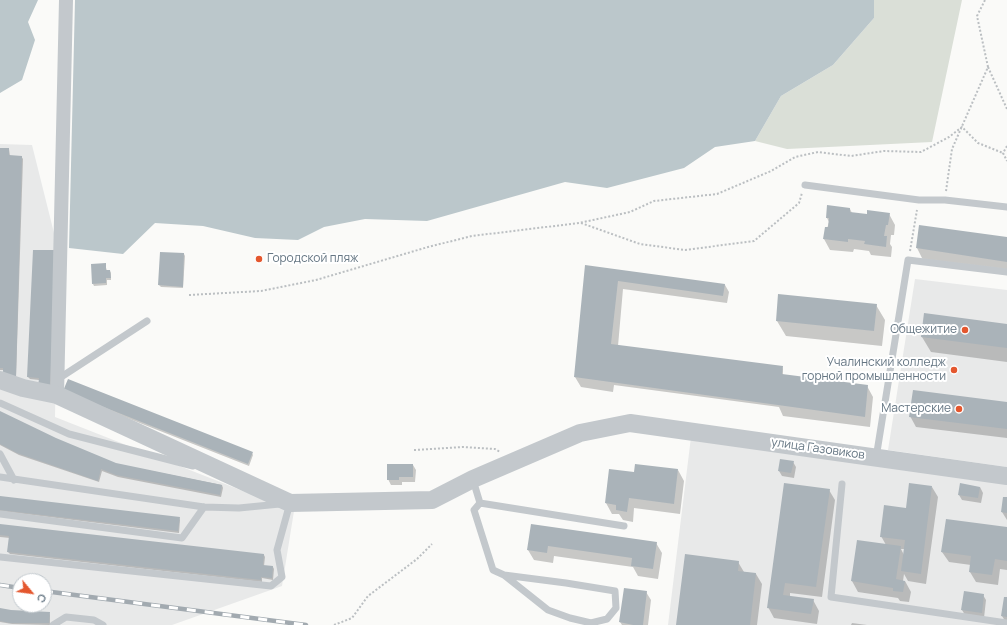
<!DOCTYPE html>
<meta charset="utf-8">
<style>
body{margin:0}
#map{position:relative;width:1007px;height:625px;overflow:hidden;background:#fafaf8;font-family:Manrope,sans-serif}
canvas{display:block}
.north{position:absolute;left:12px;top:573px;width:40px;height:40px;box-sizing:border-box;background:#fff;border:1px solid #c1c8cd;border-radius:50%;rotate:119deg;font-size:11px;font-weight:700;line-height:16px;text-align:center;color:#657683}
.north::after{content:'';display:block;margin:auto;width:14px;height:18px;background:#e4572e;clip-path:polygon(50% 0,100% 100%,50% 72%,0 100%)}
</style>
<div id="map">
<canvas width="1007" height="625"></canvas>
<div class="north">С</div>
</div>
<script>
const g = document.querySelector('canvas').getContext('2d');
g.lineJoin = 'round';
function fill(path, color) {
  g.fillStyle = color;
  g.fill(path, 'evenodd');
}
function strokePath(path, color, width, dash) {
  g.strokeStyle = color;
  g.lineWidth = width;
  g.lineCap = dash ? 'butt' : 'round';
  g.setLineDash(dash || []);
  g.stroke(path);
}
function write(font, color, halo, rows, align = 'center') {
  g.font = font + ' Manrope,sans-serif';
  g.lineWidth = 4;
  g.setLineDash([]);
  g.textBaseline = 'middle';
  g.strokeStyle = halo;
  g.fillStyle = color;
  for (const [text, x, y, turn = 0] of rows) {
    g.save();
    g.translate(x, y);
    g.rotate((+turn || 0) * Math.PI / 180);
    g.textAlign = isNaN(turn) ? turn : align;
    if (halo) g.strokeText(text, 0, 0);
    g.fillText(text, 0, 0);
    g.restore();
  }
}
fill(new Path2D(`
 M0,144L32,145L58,249L55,417L294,511L282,586L172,625H0ZM20,581H44V605H20Z
 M915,279L1007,290V467L888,450Z
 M691,437L1007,484V625H668Z`), '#e8e9e9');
fill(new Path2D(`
 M874,0H962L932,142L787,149L755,141L781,96L833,65L874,18Z`), '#dadfd7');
fill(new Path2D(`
 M0,0H38L28,22L35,40L22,80L0,93Z
 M75,0H874V18L833,65L781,96L755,141L715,147L684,168L607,188L565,182L427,221L365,219L324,227L298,240L255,238L203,226L155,223L123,254L69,248Z`), '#bbc7cb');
fill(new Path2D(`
 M0,149H9L10,156H21L23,159L16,378L4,370H0Z
 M850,209L852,213L868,215L889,214L895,225L894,235H891L890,244L892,247L891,257L871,255L869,251L854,249L853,252L830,250L824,239L829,222L827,218Z
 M920,226L1007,238V275L925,264L917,248Z
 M55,251L51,390L39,380L30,379L28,377Z
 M161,253L184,254L185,256L183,288L161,287L159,285Z
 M105,264L107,271H110L111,273V280H107V285L94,286L93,284Z
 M586,266L725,285L729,292L727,303L623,289L618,346L782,367L783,369V375L867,386L873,397L870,427L783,416L779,407L614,385L613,392L581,387L575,377Z
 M876,305L885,320L882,346L786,336L777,321Z
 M1007,325V362L931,352L922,337Z
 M66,394L252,453L253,455L249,466Z
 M1007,403V438L916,427L910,416Z
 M0,412L56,439L116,464L222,485L223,488L221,497L118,477L102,471L99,482L19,455L0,445Z
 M793,462L796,467L794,478L782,476L779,471Z
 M413,465L416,470L415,482H402V485H391L388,479Z
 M678,470L684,481L680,514L634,508L633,522L623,520L619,514H612L606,503Z
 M932,487L938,497L926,584L908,581L904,574L903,581H905L911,592L909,602L900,601L898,598L858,592L852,581L886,545L881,536L907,509ZM901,549H905L904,555Z
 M980,487L983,493L981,503L962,500L959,495Z
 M829,490L835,500L822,597L790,593V597L813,600L819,611L817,624L774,618L768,607Z
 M0,497L179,518L180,520L179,533L0,511Z
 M1007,498V520L1002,512Z
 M0,525L264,555L265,557L264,566L273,567L274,569L273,580L262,578V582L10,554L8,552L10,538L0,537Z
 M532,525L656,543L662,553L658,579L638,576L633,567L554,556L553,563L534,560L528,550Z
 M1007,528V570L1000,569L998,585L976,582L970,572L971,565L949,562L942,552Z
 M738,562L744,572L756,574L762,584L757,625H677Z
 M646,592L651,600L648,625H622L620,622Z
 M983,595L986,600L984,618L965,615L962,610Z
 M1007,598V624L1002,616Z
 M0,609L11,611L49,613L50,615V625L12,624L0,622Z
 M852,623L867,625H851Z`), '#0003');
fill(new Path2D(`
 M0,148H9V155L22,156L16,376H3V368H0Z
 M827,205L850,208V212L867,214V210L890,213L888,225H886L884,236H887L886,247L864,244L865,241L848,239V242L823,239L825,227H828L829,218H826Z
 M919,225L1007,237V262L916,248Z
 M33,250H56L50,388H38L39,378L27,377Z
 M160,252L184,253L183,287L158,285Z
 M106,263V270H110L111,278H106V283L92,284L91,264Z
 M585,265L725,284L723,296L618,281L611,344L783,366L782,374L868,385L865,417L574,377Z
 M778,294L877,304L874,331L776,321Z
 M924,313L1007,324V348L921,337Z
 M68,379L253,452L248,464L63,391Z
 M913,390L1007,402V429L909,417Z
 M0,411L56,438L116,463L222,485L220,495L116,475L101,469L98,481L17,453L0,444Z
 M780,459L794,461L791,473L778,471Z
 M387,464H413V477H399V480H387Z
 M635,464L678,469L674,504L629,498L627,512L616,510V505L605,503L609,469L634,472Z
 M784,483L830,489L816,587L785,583L783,595L814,599L811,614L767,608Z
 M909,483L932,486L921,574L901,571L905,540L880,537L884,505L906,508Z
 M960,483L980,487L978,498L958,495Z
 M0,496L180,517L178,531L0,510Z
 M1003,497H1007V513L1001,512Z
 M946,519L1007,527V561L995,559L992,575L969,572L971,556L941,552Z
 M0,524L264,554L263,565L273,566L272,578L261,577V580L7,552L9,536L0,535Z
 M531,524L657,542L653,569L631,566L632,558L548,546L547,553L527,550Z
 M857,540L901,546L896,579L905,581L903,592L893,591V588L851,581Z
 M685,554L739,561L738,571L756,573L750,625H676Z
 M624,588L647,591L643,625H633L619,622Z
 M964,591L984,594L982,613L961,610Z
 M1004,597H1007V617L1001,616Z
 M0,608L11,610L50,612L49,623H10L0,621Z`), '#aab3b9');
strokePath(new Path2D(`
 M988,67L1007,109
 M1007,146L1003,153L1007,161
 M946,191L952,149L988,67L977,16L985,0
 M581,223L640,244L685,250L754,241L799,203L802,193
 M910,251L917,210
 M189,295L261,291L316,280L428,247L472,236L579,223L630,212L654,201L717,194L771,171L795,157L818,152L851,156L884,151L921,152L949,137L962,127L978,143L1003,153
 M414,450L463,447L495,449L500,452
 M334,625L352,618L368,596L417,559L432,544`), '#bbbfc2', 2, [2, 2]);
strokePath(new Path2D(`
 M805,185L919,200H945L1007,207
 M58,379L147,321
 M0,403L69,434L193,466
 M0,454L14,480
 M876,458L908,260L1007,272
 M0,477L204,507L239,508L290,503L277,550L282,577L271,586L0,557
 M473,480L480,503L624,526
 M842,484L831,597L1007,623
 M480,503L474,510L493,570L504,575L566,583L615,591L616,608L607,619L591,623L570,618L548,610L504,575
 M0,514L182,538L204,507
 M53,625L66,617L94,620L103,625`), '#c3c8cc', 7);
strokePath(new Path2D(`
 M57,395L66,0`), '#c3c8cc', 14);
strokePath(new Path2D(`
 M0,380L23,388L57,395L290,503L432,500L473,479L580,433L630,423L1007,476`), '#c3c8cc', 18);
const rail = new Path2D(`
 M0,585L20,588
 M44,591L306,625`);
strokePath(rail, '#a2aab0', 4.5);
strokePath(rail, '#fff', 3, [9]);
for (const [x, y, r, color] of [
 [259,259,4,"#e4572e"],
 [965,330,4,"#e4572e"],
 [954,370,4,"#e4572e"],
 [959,409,4,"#e4572e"]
]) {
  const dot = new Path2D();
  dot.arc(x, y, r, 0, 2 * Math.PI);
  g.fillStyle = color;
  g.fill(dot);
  strokePath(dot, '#fff', 1.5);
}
write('12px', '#657683', '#fff', [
 ["Городской пляж",267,259,"left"],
 ["Общежитие",957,330],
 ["Учалинский колледж",946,363],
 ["горной промышленности",946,377],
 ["Мастерские",951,409]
], 'right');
write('12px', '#657683', '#fff', [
 ["улица Газовиков",818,449,8]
]);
</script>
